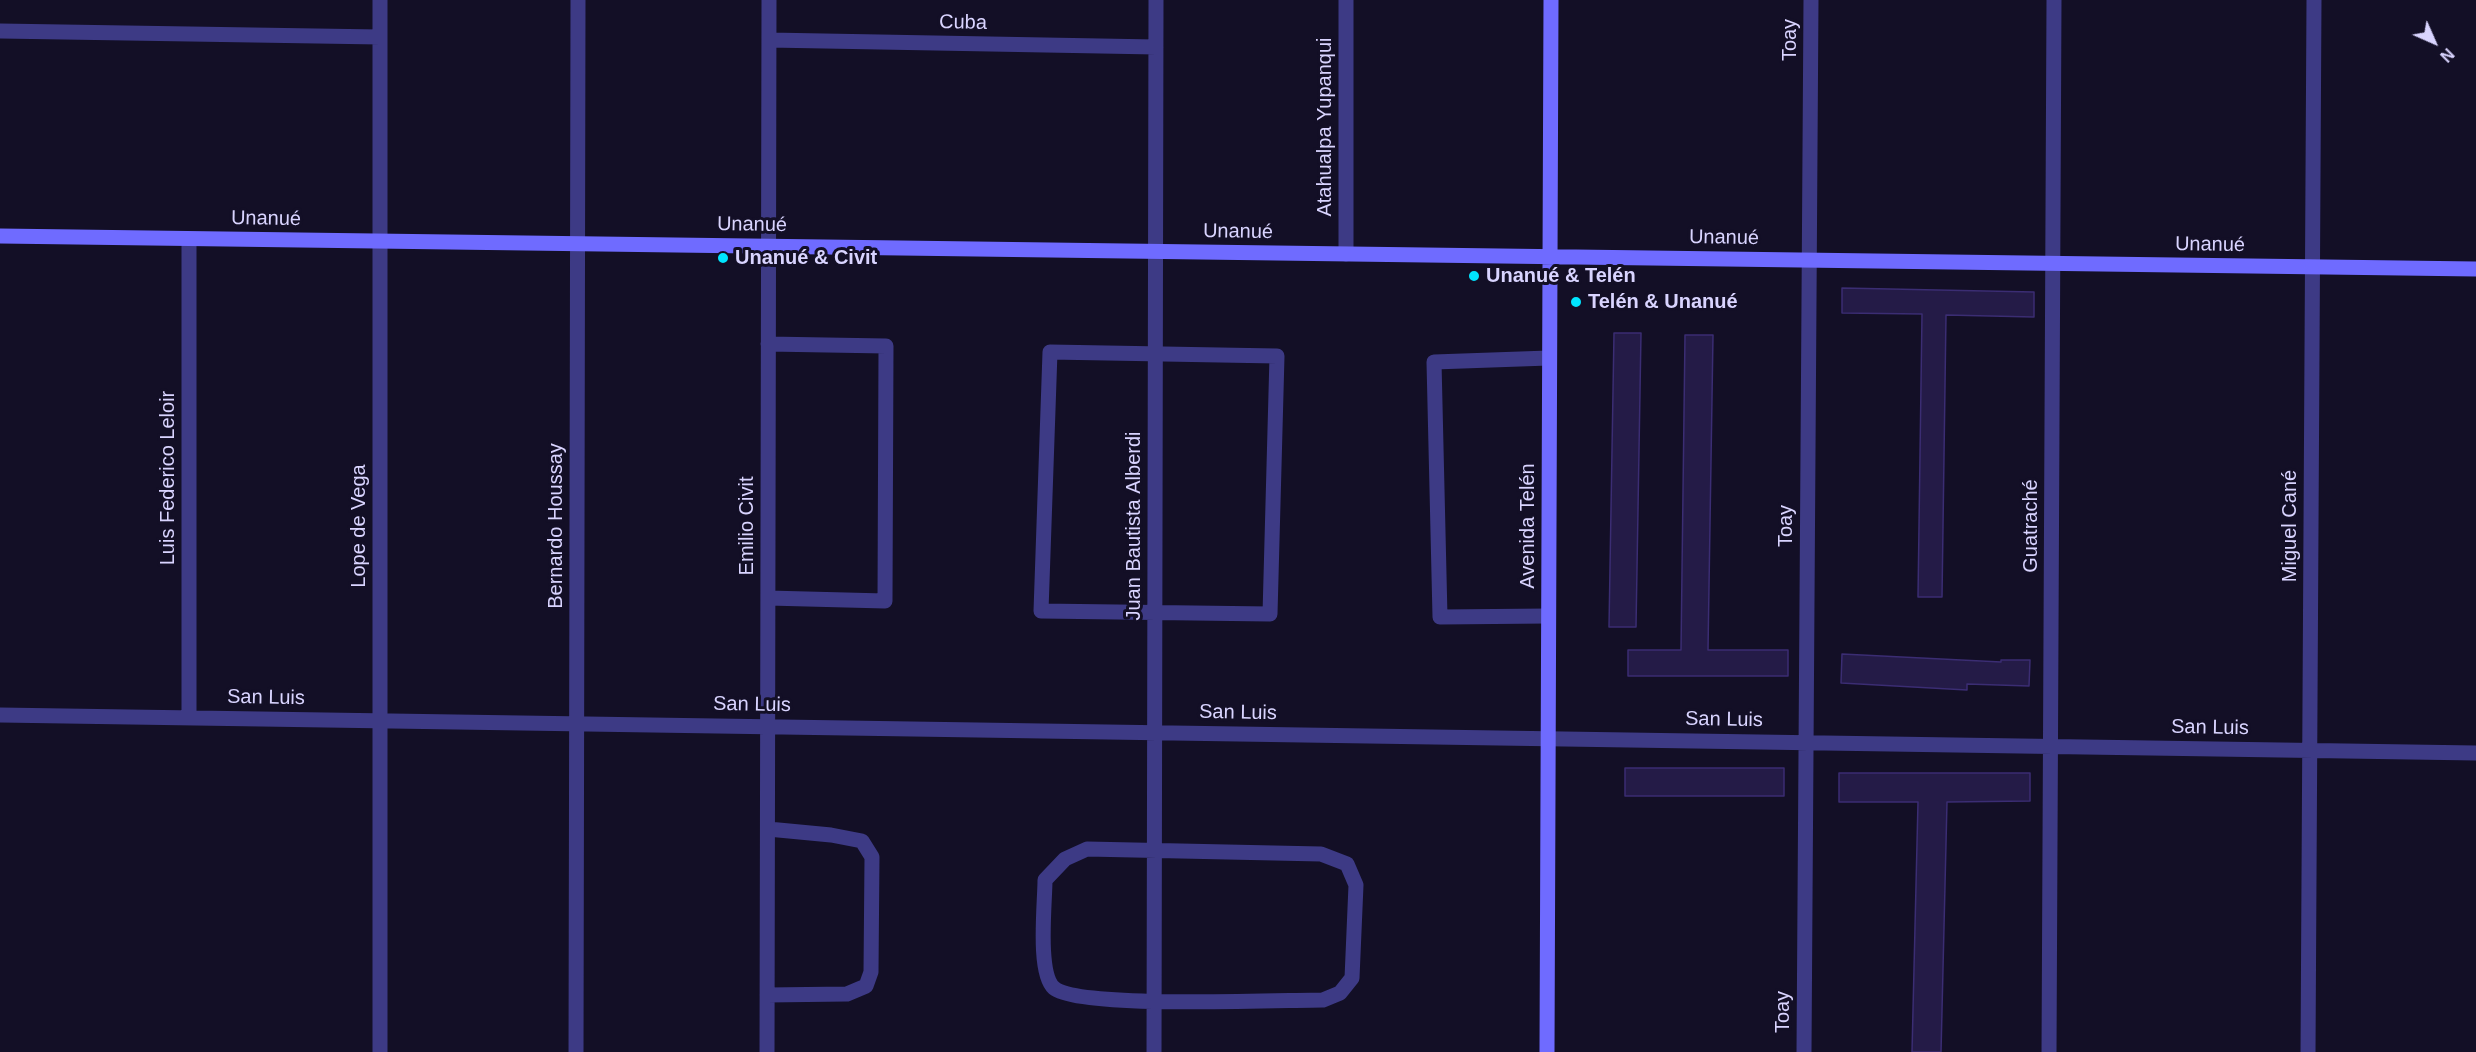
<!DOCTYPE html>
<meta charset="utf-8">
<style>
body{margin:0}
#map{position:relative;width:2476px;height:1052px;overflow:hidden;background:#130f26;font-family:Helvetica,sans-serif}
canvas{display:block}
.north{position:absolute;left:2404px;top:12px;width:60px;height:60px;-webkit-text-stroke:4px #130f26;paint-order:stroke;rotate:135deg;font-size:16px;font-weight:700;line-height:24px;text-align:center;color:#d9d4ff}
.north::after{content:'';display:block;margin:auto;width:21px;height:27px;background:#d9d4ff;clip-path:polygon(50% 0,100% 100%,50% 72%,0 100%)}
</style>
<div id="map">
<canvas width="2476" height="1052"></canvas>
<div class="north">N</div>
</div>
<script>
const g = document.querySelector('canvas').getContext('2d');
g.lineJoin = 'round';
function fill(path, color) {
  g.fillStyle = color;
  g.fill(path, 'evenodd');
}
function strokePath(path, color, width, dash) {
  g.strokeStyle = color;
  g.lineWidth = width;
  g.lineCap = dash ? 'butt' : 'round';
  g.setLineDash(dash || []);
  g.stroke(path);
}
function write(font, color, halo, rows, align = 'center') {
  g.font = font + ' Helvetica,sans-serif';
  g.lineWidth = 6;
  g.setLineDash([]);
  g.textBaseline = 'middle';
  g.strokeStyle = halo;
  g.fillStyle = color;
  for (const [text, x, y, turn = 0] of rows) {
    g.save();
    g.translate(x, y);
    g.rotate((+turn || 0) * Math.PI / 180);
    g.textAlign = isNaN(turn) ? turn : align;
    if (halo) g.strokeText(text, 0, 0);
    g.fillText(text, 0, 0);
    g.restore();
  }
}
const building = new Path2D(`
 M1842,288L2034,292V317L1946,315L1942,597H1918L1922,314L1842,313Z
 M1614,333H1641L1636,627H1609Z
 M1685,335H1713L1708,650H1788V676H1628V650H1681Z
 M1842,654L2001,662V660H2030L2029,686L1967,684V690L1841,683Z
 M1625,768H1784V796H1625Z
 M1839,773H2030V801L1947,802L1941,1052H1912L1918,802H1839Z`);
fill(building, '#241b47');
strokePath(building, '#3b2d73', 1.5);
strokePath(new Path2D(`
 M0,31L380,37
 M769,40L1156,47
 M189,239V718
 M1346,254V0
 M1050,352L1277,356L1270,614L1041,611Z
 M768,598L885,601L886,346L768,344
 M1548,616L1440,617L1434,362L1549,358
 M0,715L2476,753
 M1087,849L1321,854L1347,864L1356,885L1352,978L1340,993L1323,1000C1282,1000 1078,1009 1054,988C1037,973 1045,903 1045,880L1065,859Z
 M767,995L847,994L866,986L871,972L872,857L862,841L831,835L768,829
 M380,1052V0
 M576,1052L578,0
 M767,1052L769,0
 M1154,1052L1156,0
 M1804,1052L1811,0
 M2049,1052L2054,0
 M2308,1052L2314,0`), '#3d3a85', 15);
strokePath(new Path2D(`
 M0,236L2476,269
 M1547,1052L1551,0`), '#6f6bff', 15);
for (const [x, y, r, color] of [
 [723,258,6,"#00e5ff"],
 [1474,276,6,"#00e5ff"],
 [1576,302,6,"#00e5ff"]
]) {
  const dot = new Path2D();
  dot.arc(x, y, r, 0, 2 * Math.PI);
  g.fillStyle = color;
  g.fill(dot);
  strokePath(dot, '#130f26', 2);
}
write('20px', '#d9d4ff', '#130f26', [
 ["Cuba",963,23,1],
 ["Toay",1790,40,-90],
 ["Atahualpa Yupanqui",1325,127,-90],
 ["Unanué",266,219,1],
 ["Unanué",752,225,1],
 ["Unanué",1238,232,1],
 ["Unanué",1724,238,1],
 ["Unanué",2210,245,1],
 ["Luis Federico Leloir",168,478,-90],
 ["Lope de Vega",359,526,-90],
 ["Bernardo Houssay",556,526,-90],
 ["Emilio Civit",747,526,-90],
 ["Juan Bautista Alberdi",1134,526,-90],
 ["Avenida Telén",1528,526,-90],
 ["Toay",1786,526,-90],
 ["Guatraché",2031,526,-90],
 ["Miguel Cané",2290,526,-90],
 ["San Luis",266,698,1],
 ["San Luis",752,705,1],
 ["San Luis",1238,713,1],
 ["San Luis",1724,720,1],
 ["San Luis",2210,728,1],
 ["Toay",1783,1012,-90]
]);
write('bold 20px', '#d9d4ff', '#130f26', [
 ["Unanué & Civit",735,258],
 ["Unanué & Telén",1486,276],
 ["Telén & Unanué",1588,302]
], 'left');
</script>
